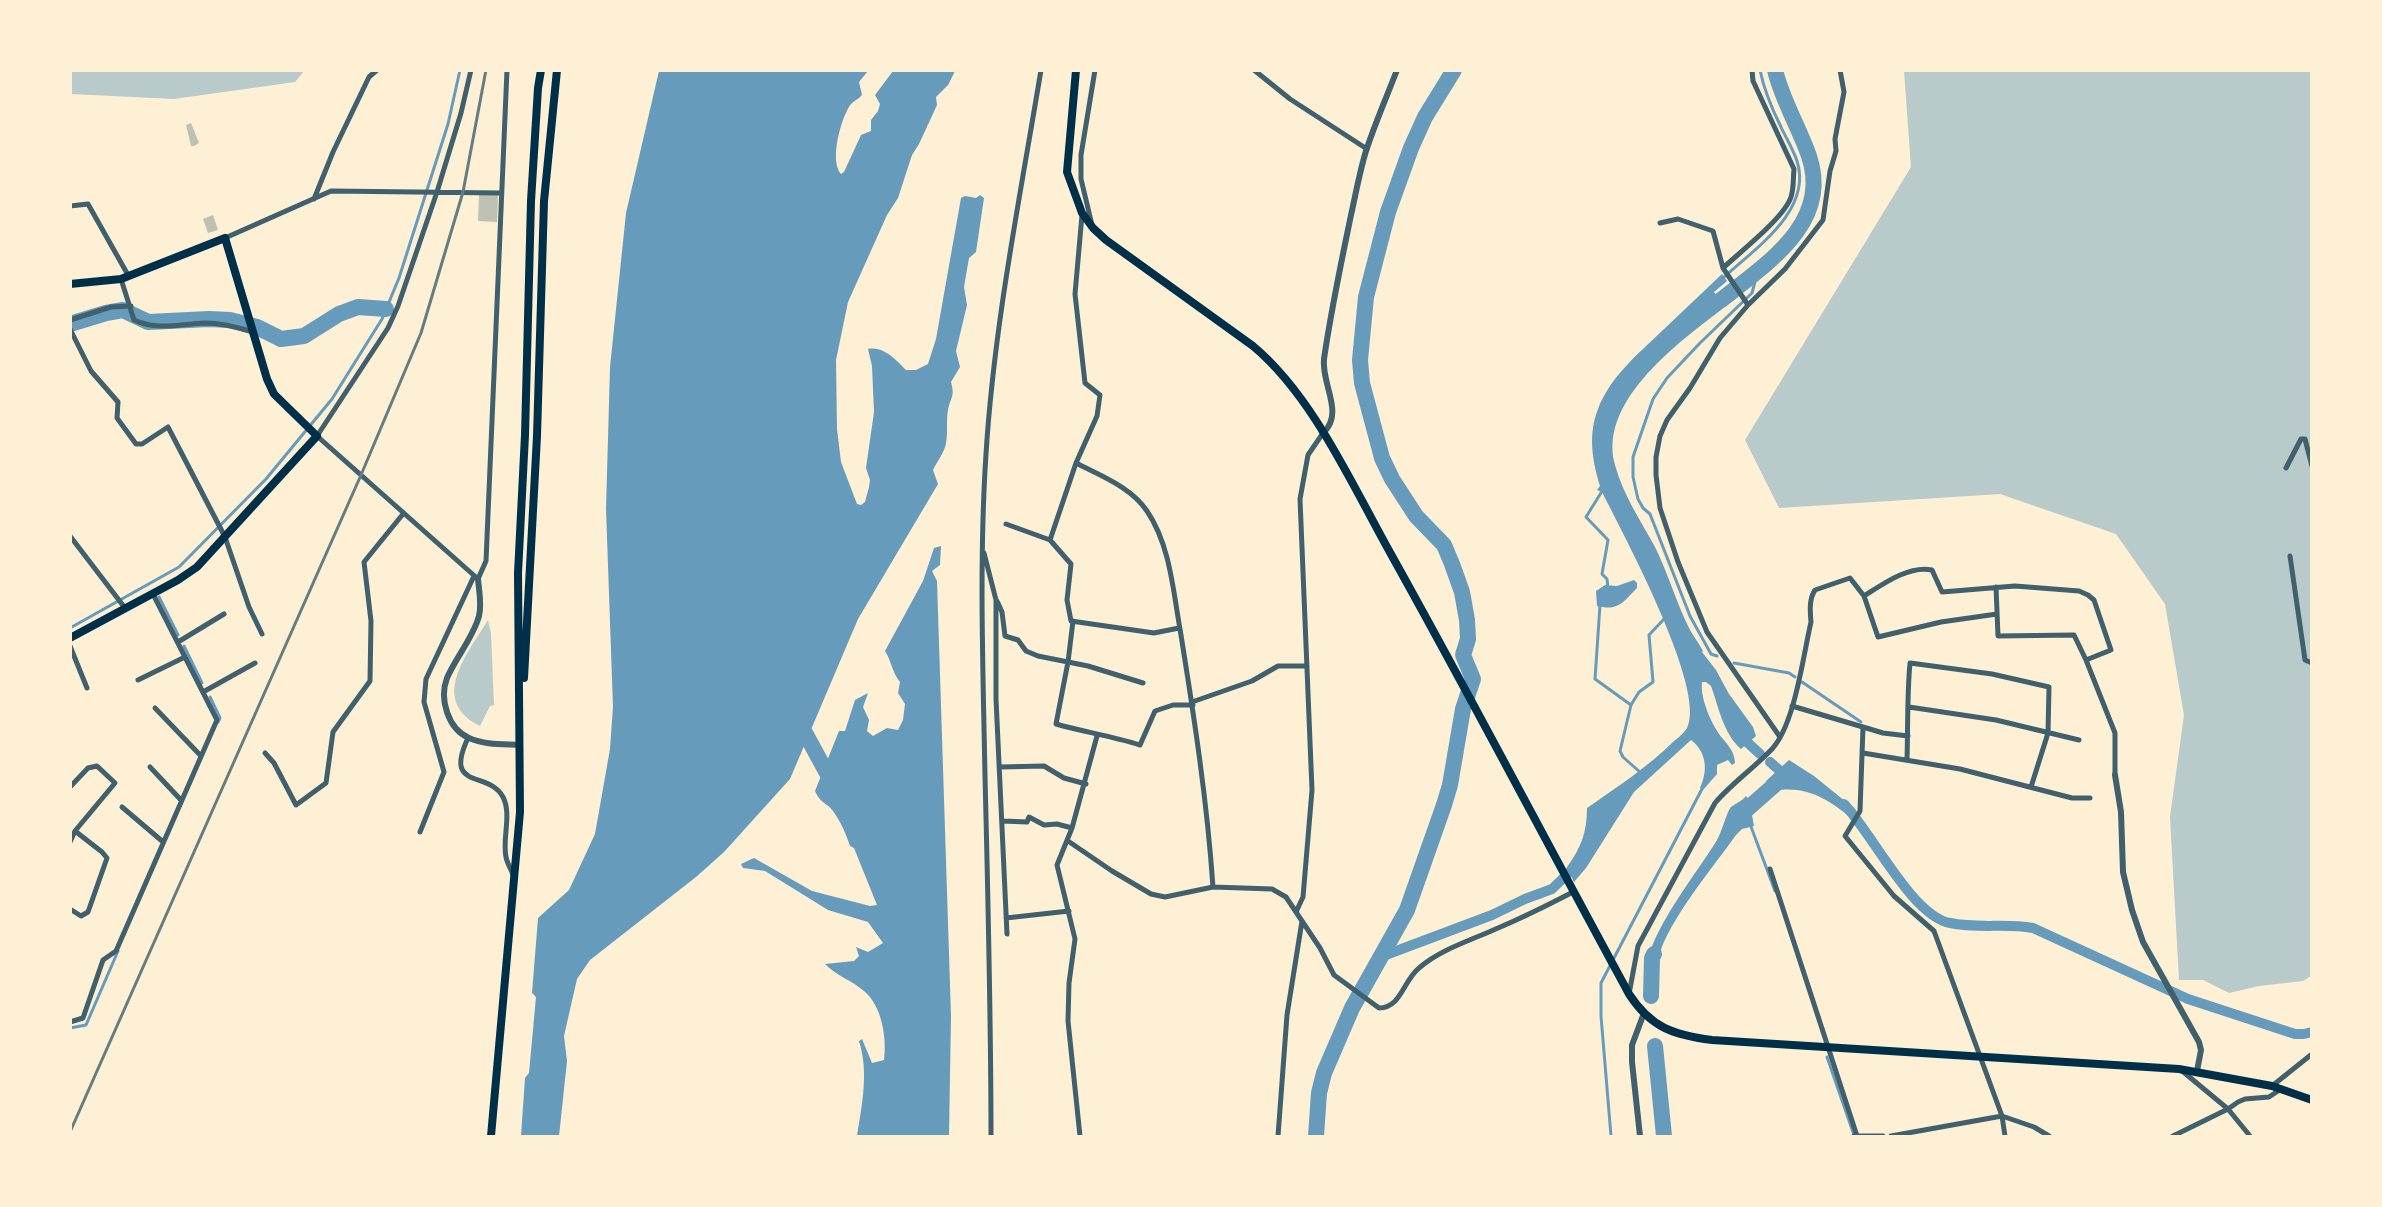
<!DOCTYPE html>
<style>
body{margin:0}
#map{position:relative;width:2382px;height:1207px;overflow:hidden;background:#fdf0d5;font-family:"Exo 2",sans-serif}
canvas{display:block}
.frame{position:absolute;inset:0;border:72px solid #fdf0d5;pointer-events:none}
</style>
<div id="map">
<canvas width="2382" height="1207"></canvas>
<div class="frame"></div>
</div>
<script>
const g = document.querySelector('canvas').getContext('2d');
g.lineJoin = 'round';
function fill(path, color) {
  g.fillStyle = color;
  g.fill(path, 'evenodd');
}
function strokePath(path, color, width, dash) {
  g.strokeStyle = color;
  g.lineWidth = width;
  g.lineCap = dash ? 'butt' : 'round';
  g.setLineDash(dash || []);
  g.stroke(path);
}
fill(new Path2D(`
 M71,70H304V71L295,82L174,99L71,94Z
 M1904,71H2311V976L2303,981L2259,986L2229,993L2203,980H2179L2170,817L2184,715L2165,604L2116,534L2000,494L1779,508L1745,440L1911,167Z
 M488,620L491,633L494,705L490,706L480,726C428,700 468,653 488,620Z`), '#b9caca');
fill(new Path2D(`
 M659,71H868L859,82L862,95C859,99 855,100 851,104C841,117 829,161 841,174L844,172L861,135L871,131V120L878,111L880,104L875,95L893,71H955L948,85L936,97L937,105L919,144L912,155L898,198L887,215L848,302L836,360L837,429L841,462L857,504L861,505L865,502L869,487L870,480L866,468L874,412L872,366L868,349C884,346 896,360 906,370H916L928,364L936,339L961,198L965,196L976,198L980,195L984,198L976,252L969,258L964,287L967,305L956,351L960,367L951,382C955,397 951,396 948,410C946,420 948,432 946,443C945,451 937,462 933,470L938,484L858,619L790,779L724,852L696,877L590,960L577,979L564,1036L567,1061L559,1136H521L525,1078L529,1073L536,997L532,993L538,918L569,890L595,834L610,749L613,707L606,509L610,367L626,213Z
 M1722,274L1727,281L1714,292L1716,295H1720L1731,285L1738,297C1692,333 1596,396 1615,465C1623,495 1641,521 1655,547C1668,573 1676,602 1689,628C1693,636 1699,643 1703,651L1702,652L1716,670L1729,694L1753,727L1756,736L1741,749C1723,733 1719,708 1711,686L1706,682H1702C1700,699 1712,726 1723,739C1730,748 1734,751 1735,763L1732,765L1728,760L1717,765V774L1703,790L1700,788C1708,771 1707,752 1691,740L1634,792L1586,868L1574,882L1567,867C1581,848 1587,832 1587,808C1617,787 1648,767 1674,741C1678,738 1684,733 1687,728C1707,689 1623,534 1602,492L1597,490L1600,486C1592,460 1588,434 1598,409C1610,377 1638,354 1662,331C1682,312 1702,293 1722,274Z
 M941,546L940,565L932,571L937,581L951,1016L949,1136H857C862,1105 869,1072 859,1041L862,1039L872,1063L884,1060C887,1038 882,1006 864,991C851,980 837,976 825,964L854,961L859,956L856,947L868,952L883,943L868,922L828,910L765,871L743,868L741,864L754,858L812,891L870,906L877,905L854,848L850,846C846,834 841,822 833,811C826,802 820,803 815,791L839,731H845L855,700L868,693L863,707L869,720L867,731L873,736L887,728L898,730L903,720L905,704L898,693L900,682C891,670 892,662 885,651L923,581L934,548Z
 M1634,580L1637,583V588C1622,603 1619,611 1597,606L1596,591L1605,585L1617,586Z
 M1789,760L1814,776L1856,810L1852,819C1829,799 1805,785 1774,791L1766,781Z
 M1746,796L1754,806L1752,815L1754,826L1742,829L1736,835C1714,866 1668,921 1659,956C1658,962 1659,969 1659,975L1648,973C1641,942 1700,869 1717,840C1722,832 1727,811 1731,807C1736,803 1741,802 1746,796Z`), '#669bbc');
strokePath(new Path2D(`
 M1722,279C1754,249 1813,211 1797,161C1793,149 1786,138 1781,127C1772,109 1764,90 1760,70
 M1604,488L1586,517L1608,540L1602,574L1607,579L1608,588
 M159,597L178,635
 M1600,605L1595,679L1631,705L1620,751L1623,757L1641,773
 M70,628L179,567L266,479L332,399L382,319L399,278L448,124L460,70
 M184,646L202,683
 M1717,656L1711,654L1690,616L1650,514L1643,508L1638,499L1633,477V457L1653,399L1667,378L1700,343L1752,293L1758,270
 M1734,663L1789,673L1795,677
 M1802,682L1861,722
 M210,697L220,718L218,722
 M1631,705L1639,692L1653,682L1649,635L1665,618
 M1750,824L1775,891
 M70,1028L86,1025L118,951
 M1827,1057L1854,1135
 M1611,1136L1601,1016V983L1703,787`), '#669bbc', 3);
strokePath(new Path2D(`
 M1742,732L1748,743L1760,754
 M1770,762L1779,770L1792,775
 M1844,804C1872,833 1912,916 1950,923C1978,929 2006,923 2033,928L2188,999L2295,1034H2304L2312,1032
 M1383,956L1492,915L1525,899L1552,889L1579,863`), '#669bbc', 10);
strokePath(new Path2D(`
 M1721,300C1766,264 1832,223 1809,156C1799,127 1782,100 1775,70
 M70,324L106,313L123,310L148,322L209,319L230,320L257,327L281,339L304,336L339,314L358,307L386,309
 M797,718L835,788
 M1738,821L1745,811L1787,774
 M1651,996L1652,958L1654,954
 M1655,1046L1664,1136
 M1316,1136L1319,1093L1324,1073L1352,1008L1407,910L1444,805L1450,785L1463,709L1473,679L1463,655L1468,639L1467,620L1462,592L1452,564L1444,545L1416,516L1392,479L1382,458L1362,383L1360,360L1366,297L1388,212L1411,148L1425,117L1454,70`), '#669bbc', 16);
fill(new Path2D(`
 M191,123L199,143L194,146H191L186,125Z
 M479,195H498L497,222L478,221Z
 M213,215L218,230L208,233L203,219Z`), '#bec0b2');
strokePath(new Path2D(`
 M471,70L461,113L437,192L398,306L388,328L317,436L478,579L486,561L507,70
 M1254,70L1290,99L1367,149
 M314,199L333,152L369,77L377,70
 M70,206L88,204L128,275
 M1660,223L1678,219L1713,231L1723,268L1748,305
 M1092,225L1081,179V155L1095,70
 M225,238L331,191L500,193
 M1723,268C1740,252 1784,218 1791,197C1794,188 1793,178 1794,169L1753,81L1752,70
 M121,279L134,320C158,331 180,324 205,323C221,323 237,327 253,332
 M70,320L111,307L131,306
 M70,329L91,371L118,402L117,418L136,444H142L168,427L225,537L249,607L262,634
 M1076,463C1101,476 1131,487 1147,511C1170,545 1173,590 1180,629C1194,716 1207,800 1213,887
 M2286,468L2301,439H2305L2312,466
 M1006,524L1050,540L1071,564L1067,600L1071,621L1154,633L1179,628
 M70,536L125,608
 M1050,540L1076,463L1097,416L1100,395L1085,383L1075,294L1082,215
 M984,553L996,600V699L1007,934
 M2290,556L2305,660L2312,663
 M1996,587L1998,636L2074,635L2086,660
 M1864,596L1878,637L1941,622L1997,614
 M997,601L1002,612L1005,636L1018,640L1026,651L1038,656L1088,666L1143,683
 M1073,621L1068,662L1056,724C1084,732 1112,736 1140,745L1155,711L1173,705H1193
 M178,642L224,614
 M70,646L87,688
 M138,680L185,657
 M203,692L255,663
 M1192,702L1252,681L1278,666H1307
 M1792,706L1863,727L1860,811L1845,836L1894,896L1934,931L2002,1116L2005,1136
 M1909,707L1996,720L2079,740
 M155,708L201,756
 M1863,727L1883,733L1908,736
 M1780,737L1707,632L1678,562L1660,508L1656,475V457L1660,436L1667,420L1690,388L1720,338L1748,305L1785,269L1823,220L1830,171L1836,151L1835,139L1844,92L1840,70
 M468,738C443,791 489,770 503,797C512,814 502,839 506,857C507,863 511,869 513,875
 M265,753L274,763L296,805L326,783L333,732L370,681L371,621L364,562L403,514
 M1863,753L1960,769L2072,798H2090
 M1907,760C1908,727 1907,695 1910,663L1992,674L2049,687L2048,733L2031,787
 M150,767L181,800
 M1000,767L1044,766L1064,778L1086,784
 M70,787L88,768L97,766L115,783L75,831L102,852L107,858L88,912L81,916L70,909
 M122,807L162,841
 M1003,821L1027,822L1029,817L1044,825L1057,824L1072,828
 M420,832L444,772L424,702L426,679L474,576
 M1068,841L1112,871L1151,894L1165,897L1213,887L1272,889L1286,897L1320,948L1334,975L1379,1008C1401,1008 1403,981 1419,968C1441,949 1472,940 1498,928C1524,917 1548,905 1573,892
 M70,842L75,831
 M1770,869L1857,1136
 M1296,912L1303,897L1312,790L1300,499L1308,455L1323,433
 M1006,918L1069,911
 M1629,994L1638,946L1715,803C1732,783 1754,768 1772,749C1795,724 1803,656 1811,622C1810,611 1809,599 1815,590L1850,578L1864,596C1883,584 1909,565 1932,570L1942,592L2015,586L2079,591L2088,595L2094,600L2111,650L2086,660L2115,733V775
 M70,1022L83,1018L103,960L116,951L217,720L153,594
 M2181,1070L2228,1109L2250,1136
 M2272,1086L2312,1054
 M991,1136C991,1016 988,896 985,776C983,669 979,561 986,454C994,326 1020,197 1041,70
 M1080,1136L1068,1021L1069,983L1075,939L1057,865L1072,828L1097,736
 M1278,1136L1287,1015L1302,921
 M1854,1136H1883
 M1891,1136L2002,1116L2034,1127L2049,1136
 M2173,1136L2228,1109L2238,1102L2245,1099L2269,1097L2281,1089`), '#3f606c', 5);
strokePath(new Path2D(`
 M1323,433C1345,413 1321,384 1324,359C1331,310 1341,263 1351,215C1356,193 1360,169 1367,148C1376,121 1387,96 1397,70
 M478,579C479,591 482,604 479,616C473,638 456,657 447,678C439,699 448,729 469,738C485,745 503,744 520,745
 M2115,775L2121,812L2123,872L2132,910L2143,942L2199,1042L2201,1050L2197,1071
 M1640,1136L1632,1062V1045L1644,1013`), '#3f606c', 6);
strokePath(new Path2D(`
 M1076,70L1067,172L1082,213L1093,228L1106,240L1253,346C1314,397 1353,487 1392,556C1473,701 1550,849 1629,994C1651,1028 1674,1035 1712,1040L2179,1069L2272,1086L2312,1100
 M70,284L121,279L225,238L267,379L274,394L317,436L197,567L178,580L70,638`), '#003049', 8);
strokePath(new Path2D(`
 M524,678L537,436L544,201L557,70
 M491,1136L520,812L518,573L525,435L531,201L538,88L541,70`), '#003049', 8);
strokePath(new Path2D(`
 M70,1132L361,475L421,333L463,192L486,70`), '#657d81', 3);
</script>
